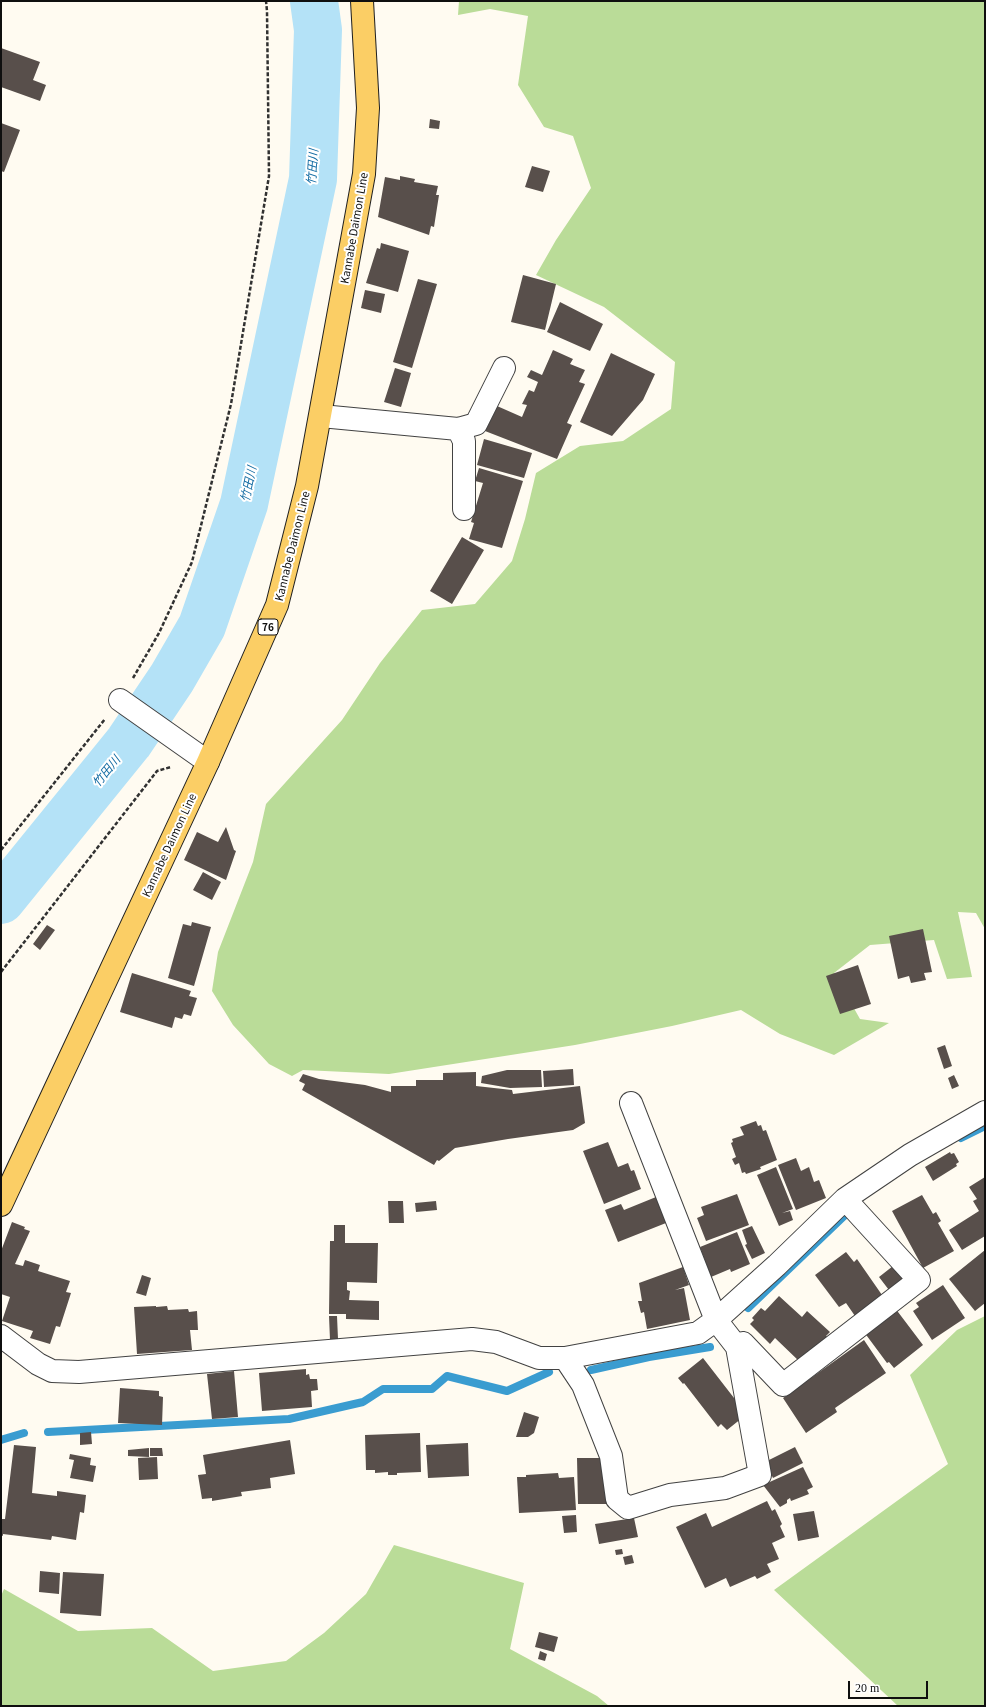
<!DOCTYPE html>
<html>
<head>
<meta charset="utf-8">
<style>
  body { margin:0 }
  #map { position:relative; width:986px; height:1707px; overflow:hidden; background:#fffbf1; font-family:Georgia,serif }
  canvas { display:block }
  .frame { position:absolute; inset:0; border:2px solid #0f0f0f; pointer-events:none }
  .scale { position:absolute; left:848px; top:1681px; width:80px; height:18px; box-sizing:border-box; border:2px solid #0f0f0f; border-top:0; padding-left:5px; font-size:12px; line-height:14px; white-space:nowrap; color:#0f0f0f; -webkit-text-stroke:3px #fff; paint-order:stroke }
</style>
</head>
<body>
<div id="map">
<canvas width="986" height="1707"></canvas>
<div class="frame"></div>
<div class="scale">20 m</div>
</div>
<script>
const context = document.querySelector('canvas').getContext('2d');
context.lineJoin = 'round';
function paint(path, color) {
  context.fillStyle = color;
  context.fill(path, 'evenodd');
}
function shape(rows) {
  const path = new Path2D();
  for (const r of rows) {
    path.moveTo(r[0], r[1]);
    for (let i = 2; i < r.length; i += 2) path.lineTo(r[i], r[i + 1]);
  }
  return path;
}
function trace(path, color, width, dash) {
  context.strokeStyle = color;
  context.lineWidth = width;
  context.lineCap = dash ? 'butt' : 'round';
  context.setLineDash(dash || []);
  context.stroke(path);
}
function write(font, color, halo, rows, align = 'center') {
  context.font = font + ' Georgia,"Noto Sans JP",serif';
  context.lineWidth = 4;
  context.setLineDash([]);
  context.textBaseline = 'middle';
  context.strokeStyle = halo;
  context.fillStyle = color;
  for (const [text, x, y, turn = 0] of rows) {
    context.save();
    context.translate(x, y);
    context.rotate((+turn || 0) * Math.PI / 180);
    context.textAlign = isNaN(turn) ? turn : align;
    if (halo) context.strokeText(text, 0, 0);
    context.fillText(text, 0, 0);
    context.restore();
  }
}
paint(shape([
  [459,1,985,1,985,929,976,913,958,912,972,977,947,979,934,940,870,945,834,973,860,1019,889,1023,834,1055,780,1034,741,1010,672,1026,575,1045,389,1074,303,1070,292,1076,269,1064,233,1025,212,991,218,952,253,862,266,804,342,720,380,663,422,610,475,604,512,561,525,519,536,473,580,446,623,441,671,409,675,362,604,307,536,275,556,240,591,188,573,136,544,127,518,85,528,16,490,9,458,15],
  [985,1316,985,1706,898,1706,774,1590,948,1464,910,1375,957,1330],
  [394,1545,524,1583,510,1649,597,1696,609,1706,1,1706,1,1596,4,1589,78,1631,152,1628,213,1671,286,1661,324,1633,366,1594]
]), '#badc98');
trace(shape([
  [961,1138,985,1126],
  [748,1308,845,1215],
  [591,1370,649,1357,710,1347],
  [48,1432,289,1419,363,1402,383,1389,432,1389,447,1376,507,1391,549,1372],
  [1,1440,24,1433]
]), '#3a9cd0', 8);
trace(shape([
  [1,900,129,742,172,678,202,626,244,504,313,179,318,30,314,1]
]), '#b4e2f7', 48);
paint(shape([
  [1,48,40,62,33,80,46,85,40,101,1,87],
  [430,119,440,121,439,129,429,128],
  [1,123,20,130,4,172,1,171],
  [532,166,550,171,543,192,525,187],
  [400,176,415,179,414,182,438,186,436,195,439,195,434,227,431,226,429,235,378,217,385,177,400,180],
  [381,243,409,251,398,292,366,283,377,248,380,249],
  [523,275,556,284,545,330,511,322],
  [418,279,437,284,412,368,393,362],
  [365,290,385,294,381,313,361,308],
  [560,302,603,324,590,351,547,332],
  [553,350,573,359,570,364,585,370,579,382,585,384,567,423,572,425,557,459,485,431,497,406,522,417,527,405,522,404,529,390,534,392,538,382,527,377,531,370,542,375],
  [611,353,655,374,643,400,612,436,580,422],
  [395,368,411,373,401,407,384,402],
  [484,439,532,453,524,478,477,465],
  [479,468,523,481,502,548,469,539,474,523,471,522,483,483,475,481],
  [462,537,484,550,452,604,430,591],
  [226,827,234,850,236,851,226,880,184,860,197,832,218,842],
  [203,872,221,882,212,900,193,890],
  [192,922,211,927,194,986,168,978,183,924,191,926],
  [47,925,55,930,40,950,33,944],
  [923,929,932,972,924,973,926,980,911,983,909,976,898,979,889,936],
  [858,965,871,1004,840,1014,826,976],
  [132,973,191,991,189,996,197,998,191,1016,184,1014,182,1019,175,1017,172,1028,120,1012],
  [945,1045,952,1066,944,1069,937,1048],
  [573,1069,574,1085,544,1087,543,1071],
  [507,1070,541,1070,542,1087,510,1088,481,1083,482,1076],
  [476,1072,476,1086,512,1090,513,1094,580,1086,585,1123,573,1130,508,1139,455,1148,439,1161,437,1160,434,1165,302,1090,305,1084,299,1081,303,1074,319,1079,365,1085,391,1092,391,1086,416,1086,416,1080,443,1080,443,1073],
  [954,1075,959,1086,952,1089,948,1078],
  [756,1121,758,1126,761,1125,763,1131,766,1130,777,1160,760,1167,761,1169,746,1174,745,1172,742,1173,739,1163,735,1165,732,1159,736,1157,731,1143,733,1142,732,1139,744,1135,740,1127],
  [608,1142,618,1167,628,1163,631,1171,634,1170,641,1189,604,1204,583,1151],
  [950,1152,951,1154,954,1153,959,1162,956,1164,957,1166,933,1181,925,1167],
  [796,1158,801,1171,809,1167,814,1182,819,1180,826,1198,796,1210,778,1165],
  [776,1167,793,1209,782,1213,790,1211,793,1220,779,1226,757,1175],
  [985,1177,985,1236,962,1250,949,1230,979,1211,973,1201,977,1199,969,1187],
  [737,1194,749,1225,706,1241,697,1218,704,1215,701,1207],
  [922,1195,933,1214,936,1212,941,1221,938,1223,954,1251,923,1268,892,1211],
  [656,1197,666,1223,618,1242,605,1210,621,1204,624,1210],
  [388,1201,403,1201,404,1223,389,1223],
  [436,1201,437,1210,416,1212,415,1203],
  [12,1222,25,1227,24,1229,30,1231,15,1264,23,1266,25,1260,40,1265,38,1271,70,1281,66,1292,71,1293,60,1327,56,1326,50,1344,30,1338,33,1331,2,1321,10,1297,1,1294,1,1251],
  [334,1225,345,1225,345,1243,378,1243,377,1283,347,1282,347,1290,350,1291,349,1300,379,1301,379,1320,346,1319,346,1314,329,1314,330,1241,334,1241],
  [752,1226,765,1253,752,1259,745,1245,747,1244,742,1230],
  [737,1232,750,1264,731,1272,730,1269,711,1277,700,1247],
  [985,1250,985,1303,975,1311,949,1279],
  [846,1252,854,1262,857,1259,882,1295,855,1316,846,1303,839,1307,815,1275],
  [893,1266,907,1283,892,1294,879,1277],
  [683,1267,689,1285,675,1290,684,1288,690,1320,647,1329,644,1312,641,1313,638,1301,642,1301,639,1283],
  [142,1275,151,1278,146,1296,136,1293],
  [943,1285,965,1318,932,1340,913,1311,919,1307,916,1303],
  [779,1296,802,1317,807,1311,830,1332,826,1336,830,1339,819,1350,815,1346,800,1362,775,1338,770,1344,750,1324,754,1320,752,1318,761,1308,765,1311],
  [156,1306,156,1307,167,1306,168,1310,188,1309,189,1312,197,1311,198,1330,190,1330,192,1350,137,1354,134,1307],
  [895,1308,923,1345,894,1368,889,1362,887,1363,864,1332],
  [329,1316,337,1316,338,1339,330,1340],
  [864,1340,886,1373,835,1408,837,1412,806,1433,783,1398],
  [703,1358,741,1407,737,1410,742,1418,727,1430,721,1424,718,1427,684,1383,683,1384,678,1378],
  [306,1369,306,1375,309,1374,310,1379,317,1379,318,1390,311,1391,312,1407,262,1411,259,1373],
  [234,1371,238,1417,212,1419,207,1374],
  [120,1388,159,1391,159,1396,163,1397,162,1425,118,1423],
  [524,1412,539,1417,534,1433,528,1437,516,1437],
  [91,1432,92,1444,80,1445,80,1433],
  [420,1433,421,1472,397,1473,397,1475,388,1475,388,1472,375,1473,375,1470,366,1470,365,1435],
  [290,1440,295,1474,270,1478,271,1488,241,1492,242,1496,212,1501,212,1498,202,1499,198,1475,206,1474,203,1455],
  [468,1443,469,1476,428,1478,426,1445],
  [14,1445,36,1447,32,1493,57,1496,57,1491,86,1495,84,1513,80,1512,76,1540,52,1536,51,1540,3,1534,3,1536,1,1535,1,1519,5,1519],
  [795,1447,803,1463,773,1478,765,1462],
  [149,1448,149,1457,128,1456,128,1450],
  [150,1448,162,1448,163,1456,150,1456],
  [70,1454,91,1458,90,1465,96,1466,93,1482,70,1478,74,1460,69,1459],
  [157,1457,158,1479,139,1480,138,1458],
  [577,1458,606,1458,607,1504,578,1504],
  [803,1467,813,1487,807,1490,809,1494,791,1501,790,1498,787,1500,787,1503,780,1507,763,1485],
  [558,1473,559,1478,574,1477,576,1510,519,1513,517,1477,526,1477,526,1475],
  [767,1501,772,1511,775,1509,782,1524,780,1526,785,1537,772,1543,779,1559,767,1564,771,1572,757,1579,755,1576,730,1587,726,1578,705,1588,676,1527,706,1513,712,1527],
  [814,1511,819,1537,798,1541,793,1514],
  [576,1515,577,1532,564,1533,562,1516],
  [634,1518,638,1537,599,1544,595,1524],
  [622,1549,623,1554,616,1555,615,1550],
  [632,1555,634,1563,625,1565,623,1557],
  [40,1571,60,1573,59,1594,39,1592],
  [63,1572,104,1574,101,1616,60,1613],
  [539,1632,558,1637,554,1652,535,1647],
  [540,1651,547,1654,545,1661,538,1659]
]), '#584f4b');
const street = shape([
  [321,416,458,429,476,424,504,368],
  [458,429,464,441,464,509],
  [120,700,208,762],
  [1,1336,38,1364,52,1371,79,1372,472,1339,496,1342,539,1358,565,1358,698,1333,716,1320,777,1265,845,1199,910,1155,985,1112],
  [737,1347,743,1343,783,1385,919,1280,845,1199],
  [565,1358,583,1385,611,1456,617,1499,628,1508,670,1495,725,1488,760,1475,737,1347,716,1320,631,1103]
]);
const primary = shape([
  [1,1205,208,762,277,605,307,486,364,174,368,108,362,1]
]);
trace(street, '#424242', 24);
trace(primary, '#202020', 24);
trace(shape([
  [133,678,159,633,192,562,231,404,269,176,267,11,266,1],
  [1,850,105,719],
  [1,972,157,771,171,767]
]), '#313131', 2.5, [4, 2]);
trace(street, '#fff', 22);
trace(primary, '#fbce65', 22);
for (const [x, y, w] of [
  [268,627,20]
]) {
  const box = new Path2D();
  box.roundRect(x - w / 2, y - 8, w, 16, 3);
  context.fillStyle = '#fff';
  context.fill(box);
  trace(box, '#0f0f0f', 1);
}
write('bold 10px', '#0f0f0f', null, [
  ["76",268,627]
]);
write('11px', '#0f0f0f', '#fff', [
  ["Kannabe Daimon Line",354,228,-80],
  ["Kannabe Daimon Line",292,546,-76],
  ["Kannabe Daimon Line",169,845,-65]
]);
write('italic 12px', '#156da4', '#fff', [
  ["竹田川",312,167,-86],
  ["竹田川",248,484,-78],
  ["竹田川",106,771,-51]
]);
</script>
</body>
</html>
